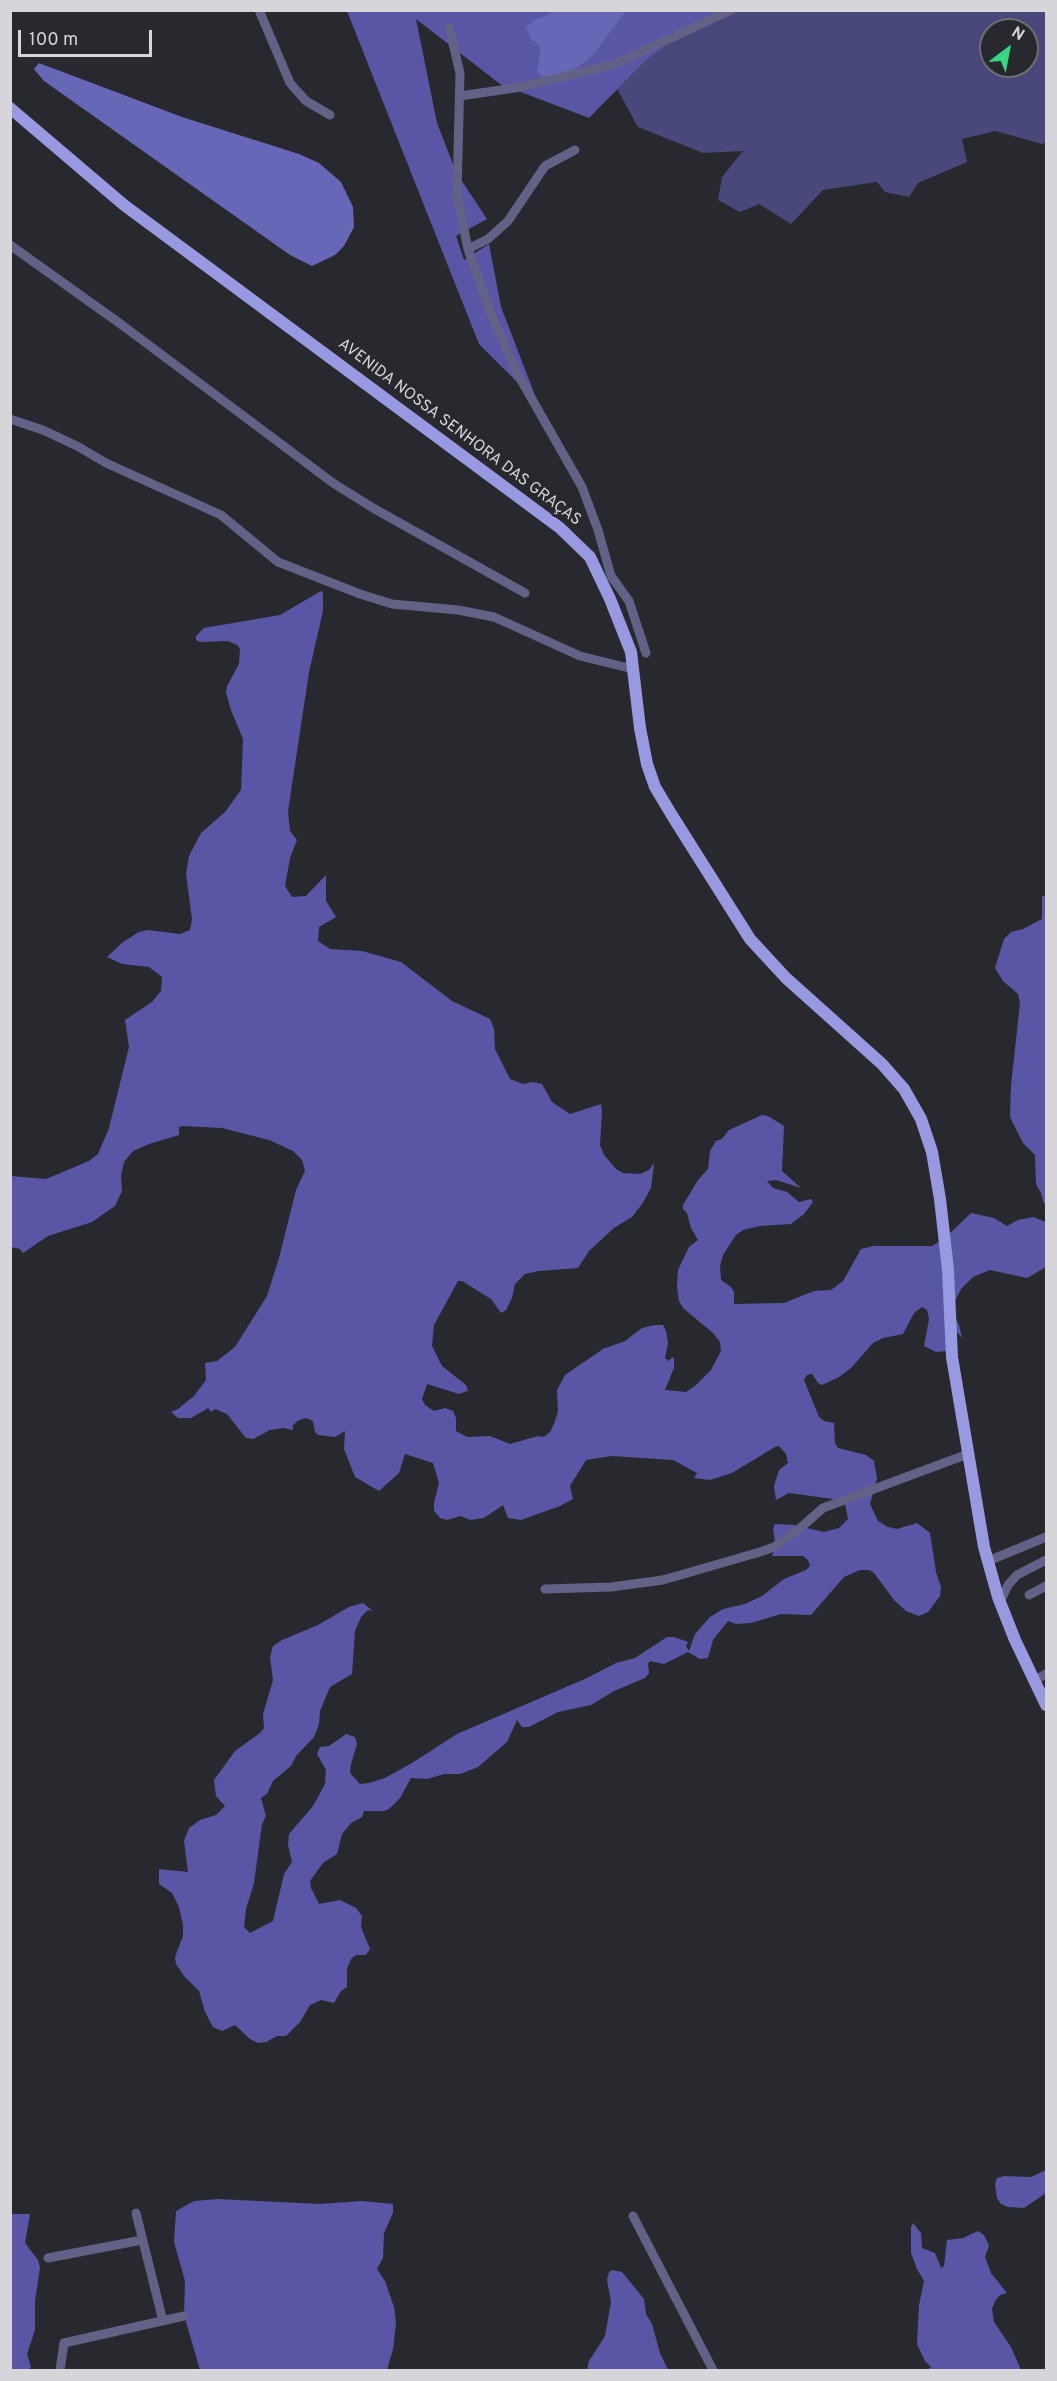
<!DOCTYPE html>
<html>
<head>
<meta charset="utf-8">
<style>
  body { margin:0 }
  #map { position:relative; width:1057px; height:2381px; overflow:hidden; background:#28292e; font-family:Overpass,sans-serif }
  canvas { display:block }
  .frame { position:absolute; inset:0; border:12px solid #d6d6da; pointer-events:none }
  .north { position:absolute; left:979px; top:18px; width:60px; height:60px; box-sizing:border-box; background:#28292e; border:2px solid #6e6e73; border-radius:50%; rotate:32deg; font-size:16px; font-weight:700; line-height:24px; text-align:center; color:#d6d6da }
  .north::after { content:''; display:block; margin:auto; width:21px; height:27px; background:#36d880; clip-path:polygon(50% 0,100% 100%,50% 72%,0 100%) }
  .scale { position:absolute; left:18px; top:30px; width:134px; height:27px; box-sizing:border-box; border:3px solid #d6d6da; border-top:0; padding-left:8px; font-size:18px; line-height:21px; white-space:nowrap; color:#d6d6da; -webkit-text-stroke:4px #28292e; paint-order:stroke }
</style>
</head>
<body>
<div id="map">
<canvas width="1057" height="2381"></canvas>
<div class="frame"></div>
<div class="north">N</div>
<div class="scale">100 m</div>
</div>
<script>
const context = document.querySelector('canvas').getContext('2d');
context.lineJoin = 'round';
function paint(path, color) {
  context.fillStyle = color;
  context.fill(path, 'evenodd');
}
function shape(rows) {
  const path = new Path2D();
  for (const r of rows) {
    path.moveTo(r[0], r[1]);
    for (let i = 2; i < r.length; i += 2) path.lineTo(r[i], r[i + 1]);
  }
  return path;
}
function trace(path, color, width, dash) {
  context.strokeStyle = color;
  context.lineWidth = width;
  context.lineCap = dash ? 'butt' : 'round';
  context.setLineDash(dash || []);
  context.stroke(path);
}
function write(font, color, halo, rows, align = 'center') {
  context.font = font + ' Overpass,sans-serif';
  context.lineWidth = 6;
  context.setLineDash([]);
  context.textBaseline = 'middle';
  context.strokeStyle = halo;
  context.fillStyle = color;
  for (const [text, x, y, turn = 0] of rows) {
    context.save();
    context.translate(x, y);
    context.rotate((+turn || 0) * Math.PI / 180);
    context.textAlign = isNaN(turn) ? turn : align;
    if (halo) context.strokeText(text, 0, 0);
    context.fillText(text, 0, 0);
    context.restore();
  }
}
paint(shape([
  [720,11,1046,11,1046,142,1042,144,995,131,962,139,967,162,918,183,909,197,885,192,877,182,823,190,791,224,759,204,740,212,718,200,722,177,743,151,703,153,638,127,617,89,645,61,697,22],
  [991,30,1027,30,1027,66,991,66]
]), '#48487a');
paint(shape([
  [347,11,720,11,697,22,645,61,589,118,500,84,416,19,437,123,456,172,487,219,456,236,464,260,489,244,501,307,538,403,479,344],
  [321,591,323,593,323,611,309,672,288,811,290,831,297,840,290,858,285,886,292,897,306,896,326,875,326,901,336,917,319,927,318,941,330,949,362,951,401,962,452,1001,490,1019,494,1029,495,1049,510,1079,523,1084,533,1082,542,1084,552,1102,570,1114,601,1104,602,1111,600,1145,604,1155,616,1169,623,1173,640,1174,649,1170,654,1163,651,1188,642,1204,632,1217,614,1228,589,1251,578,1268,539,1271,525,1274,515,1284,512,1298,506,1310,501,1313,491,1299,462,1281,458,1281,434,1325,432,1346,442,1366,466,1385,468,1391,459,1394,427,1384,422,1399,425,1405,434,1411,445,1408,453,1411,456,1418,456,1431,467,1437,490,1436,510,1444,538,1436,544,1437,550,1432,554,1424,558,1411,557,1390,565,1375,603,1349,625,1341,642,1328,655,1325,663,1325,666,1331,668,1343,665,1358,668,1361,673,1357,674,1359,674,1368,665,1390,686,1392,696,1385,711,1370,721,1351,720,1342,713,1333,683,1308,679,1301,677,1287,678,1270,689,1247,698,1240,691,1228,687,1213,683,1209,683,1205,698,1180,708,1169,710,1151,716,1141,722,1139,729,1130,762,1115,768,1116,784,1126,782,1171,801,1188,776,1180,767,1181,773,1188,787,1192,799,1202,811,1199,813,1202,804,1214,791,1224,760,1226,743,1230,736,1235,723,1255,720,1266,721,1280,731,1287,734,1292,734,1304,784,1303,814,1291,831,1290,843,1281,861,1249,873,1246,932,1246,944,1239,971,1213,994,1218,1007,1226,1018,1220,1033,1217,1046,1222,1046,1267,1027,1278,990,1270,973,1277,961,1289,951,1309,959,1325,962,1338,955,1330,947,1351,936,1352,924,1346,929,1319,927,1310,922,1307,914,1313,903,1334,883,1338,873,1343,851,1368,839,1377,822,1385,818,1383,812,1374,807,1375,804,1380,819,1417,824,1421,834,1423,835,1443,838,1448,866,1455,874,1461,877,1478,870,1504,878,1521,888,1527,897,1529,917,1523,930,1533,936,1572,941,1587,940,1596,928,1612,919,1616,906,1611,894,1600,874,1573,869,1570,860,1570,844,1577,811,1615,781,1614,751,1623,736,1624,728,1621,713,1640,708,1658,700,1659,688,1652,664,1664,650,1661,648,1664,649,1673,645,1678,614,1691,591,1705,558,1712,529,1727,522,1727,517,1720,507,1742,478,1767,460,1774,444,1774,427,1779,411,1778,400,1798,389,1809,384,1811,364,1811,362,1817,351,1823,342,1834,337,1854,323,1863,310,1881,311,1888,319,1904,340,1900,356,1908,362,1916,361,1927,370,1949,366,1955,356,1955,351,1959,347,1969,347,1987,341,1991,334,2003,321,2000,310,2005,300,2022,286,2036,277,2036,266,2042,258,2043,250,2039,235,2025,222,2031,213,2027,205,2012,199,1991,184,1976,176,1964,175,1957,183,1936,183,1925,179,1907,172,1893,159,1884,159,1869,188,1872,184,1841,189,1828,200,1820,216,1815,225,1806,216,1796,214,1780,235,1751,260,1733,264,1728,263,1714,273,1680,270,1657,273,1646,282,1640,318,1625,349,1607,363,1603,373,1611,368,1610,361,1617,355,1631,352,1674,330,1687,320,1711,319,1724,314,1737,296,1756,291,1766,273,1781,267,1794,261,1798,266,1816,262,1824,254,1883,246,1909,244,1927,250,1933,273,1921,284,1874,292,1862,288,1845,289,1834,313,1806,325,1784,326,1770,317,1754,320,1747,329,1746,346,1734,355,1737,357,1744,351,1764,350,1773,360,1784,369,1783,385,1778,412,1763,457,1734,587,1678,616,1663,635,1658,667,1637,674,1637,688,1642,686,1646,689,1651,695,1634,710,1617,723,1609,745,1604,762,1596,784,1579,806,1570,810,1566,808,1560,803,1556,772,1556,776,1546,773,1530,775,1524,794,1525,824,1532,839,1528,848,1519,845,1504,833,1499,789,1493,776,1500,774,1486,779,1470,788,1463,786,1454,779,1446,775,1447,732,1473,710,1480,694,1478,697,1473,673,1460,612,1456,586,1460,570,1486,573,1499,560,1506,521,1520,508,1518,503,1505,484,1518,470,1520,461,1516,447,1520,440,1518,434,1511,434,1503,439,1483,433,1463,405,1454,399,1473,379,1491,355,1477,344,1449,345,1431,335,1437,318,1435,315,1432,313,1421,306,1418,299,1420,293,1425,293,1430,283,1428,270,1430,253,1439,246,1438,227,1414,215,1409,211,1412,208,1408,191,1418,178,1418,171,1412,178,1409,194,1396,206,1380,205,1363,217,1361,235,1347,267,1296,279,1258,296,1190,305,1171,302,1160,293,1151,269,1140,222,1128,183,1126,179,1127,179,1135,149,1144,133,1151,124,1162,121,1176,122,1191,115,1206,92,1222,48,1236,23,1253,20,1249,11,1247,11,1176,46,1179,89,1161,98,1154,109,1128,129,1047,125,1020,152,1002,161,991,162,977,149,967,122,964,107,957,123,942,139,932,148,930,180,934,190,930,192,919,186,874,189,856,201,833,225,812,241,790,243,739,231,710,226,692,227,686,239,664,240,649,237,645,228,641,200,642,196,640,196,636,204,628,280,615],
  [1042,896,1046,896,1046,1203,1044,1204,1041,1193,1036,1184,1035,1155,1023,1143,1010,1117,1011,1085,1020,1003,1018,994,1003,981,995,968,1004,939,1011,932,1023,929,1042,919],
  [1046,2170,1046,2193,1024,2208,1008,2207,1001,2204,997,2198,995,2184,997,2178,1004,2176,1031,2177],
  [218,2199,320,2204,361,2201,393,2204,393,2213,384,2233,383,2258,377,2269,385,2281,394,2307,396,2323,393,2349,387,2370,200,2370,184,2315,185,2281,174,2242,176,2211,194,2201],
  [11,2214,30,2214,25,2243,38,2260,40,2268,35,2301,35,2330,27,2354,31,2367,29,2370,11,2370],
  [913,2223,921,2233,922,2248,935,2253,941,2268,944,2266,947,2240,963,2238,978,2231,984,2235,989,2246,985,2257,991,2273,1007,2293,1000,2295,995,2301,992,2309,994,2322,1011,2347,1021,2370,927,2370,931,2367,925,2361,917,2344,919,2305,924,2281,917,2269,911,2253,911,2227],
  [612,2270,622,2272,644,2299,646,2314,652,2324,660,2353,668,2370,587,2370,589,2361,605,2336,611,2302,607,2280,609,2272]
]), '#5957a5');
paint(shape([
  [551,11,626,11,593,55,579,66,559,76,541,76,537,72,540,53,539,45,531,39,526,28,534,20,551,14],
  [39,63,182,117,299,154,319,163,341,182,353,207,354,227,344,246,335,255,312,266,290,255,44,81,34,69]
]), '#6867b7');
trace(shape([
  [259,10,290,83,306,101,330,115],
  [449,27,460,73,457,195,468,249,491,314,517,373,582,487,598,530,611,576,629,601,646,653],
  [460,96,521,87,615,64,731,10],
  [10,245,122,325,333,483,373,508,525,593],
  [468,249,488,239,508,221,545,166,575,150],
  [10,419,43,430,79,447,106,463,221,515,278,562,360,594,392,604,458,610,494,617,580,656,633,669],
  [988,1561,1046,1537],
  [545,1589,611,1587,663,1580,760,1552,774,1547,798,1530,823,1508,968,1454],
  [1029,1595,1046,1586],
  [1000,1602,1008,1585,1017,1575,1046,1560],
  [1033,1681,1046,1674],
  [136,2213,163,2321],
  [633,2216,713,2370],
  [48,2258,142,2240],
  [60,2370,64,2343,184,2316]
]), '#616285', 9);
trace(shape([
  [10,108,124,205,560,528,590,557,610,599,631,652,640,728,647,764,655,787,673,817,750,939,786,978,882,1064,904,1089,921,1119,932,1152,940,1199,948,1270,952,1357,984,1547,998,1597,1015,1640,1046,1705]
]), '#9899e1', 12);
write('16px', '#d6d6da', '#28292e', [
  ["AVENIDA NOSSA SENHORA DAS GRAÇAS",459,433,37]
]);
</script>
</body>
</html>
